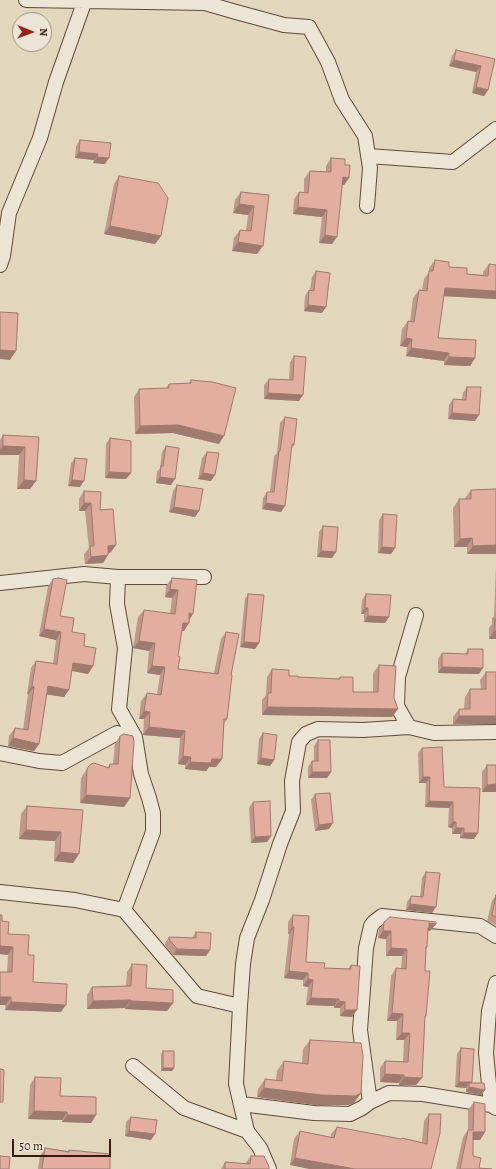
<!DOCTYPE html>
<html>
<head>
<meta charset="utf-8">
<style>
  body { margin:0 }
  #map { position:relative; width:496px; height:1169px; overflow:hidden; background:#e2d6bd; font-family:Alegreya,serif }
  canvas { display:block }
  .north { position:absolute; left:12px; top:12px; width:40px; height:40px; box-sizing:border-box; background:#ece4d4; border:1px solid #a29485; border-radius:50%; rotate:91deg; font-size:11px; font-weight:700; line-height:16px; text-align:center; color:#331b0f }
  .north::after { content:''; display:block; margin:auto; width:14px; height:18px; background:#8f2418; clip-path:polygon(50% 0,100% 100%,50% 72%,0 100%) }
  .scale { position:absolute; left:12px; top:1139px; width:99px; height:18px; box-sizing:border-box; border:2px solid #331b0f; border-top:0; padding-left:5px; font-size:12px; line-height:14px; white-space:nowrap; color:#331b0f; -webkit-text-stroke:3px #ece4d4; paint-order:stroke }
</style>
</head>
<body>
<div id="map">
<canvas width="496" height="1169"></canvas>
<div class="north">N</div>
<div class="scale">50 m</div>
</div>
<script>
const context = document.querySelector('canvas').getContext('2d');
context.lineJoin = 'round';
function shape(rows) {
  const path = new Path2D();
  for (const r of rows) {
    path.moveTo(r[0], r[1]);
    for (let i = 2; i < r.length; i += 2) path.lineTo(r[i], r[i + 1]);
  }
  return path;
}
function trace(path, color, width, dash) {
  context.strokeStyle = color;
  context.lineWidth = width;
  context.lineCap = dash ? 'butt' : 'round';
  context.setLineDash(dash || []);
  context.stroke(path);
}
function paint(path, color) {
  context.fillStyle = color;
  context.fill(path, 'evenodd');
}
const street = shape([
  [26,0,205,3,236,12,284,25,309,27,328,62,342,100,365,136,370,168,367,206],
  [368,156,453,162,496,129],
  [0,265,3,256,9,213,40,138,56,82,85,0],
  [118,577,117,604,125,648,119,709,135,737,141,774,149,798,153,813,153,832,124,910,197,996,240,1006,236,1084,247,1131,260,1148,269,1169],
  [0,583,84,574,118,577,204,577],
  [416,615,398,677,397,706,409,727,434,733,496,732],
  [0,753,39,761,62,763,117,733,135,737],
  [0,892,75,900,124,910],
  [240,1006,243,964,247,938,262,900,280,844,293,811,292,781,299,742,306,734,318,729,363,730,409,727],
  [133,1066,184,1108,247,1131],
  [370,1102,360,1030,366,948,371,926,374,922,382,916,480,926,496,936],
  [241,1104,314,1113,350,1114,362,1108,370,1102,389,1093,423,1094,491,1105,496,1108],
  [491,1105,486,1053,489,1011,496,983]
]);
trace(street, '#5f4a3a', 16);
trace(street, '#ece4d4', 14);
paint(shape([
  [456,50,495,59,488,90,484,96,472,93,476,72,449,66,452,56],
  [80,140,111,143,105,164,93,163,94,160,75,158,76,146],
  [331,158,345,165,349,178,344,185,342,185,332,244,319,243,322,217,293,214,294,199,299,192,304,192,304,179,310,171,326,172,326,166],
  [119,176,161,236,155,244,104,234,114,184],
  [241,192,269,195,257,254,232,251,234,238,240,230,246,230,248,215,233,213,235,200],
  [435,260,449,267,467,274,483,275,483,272,489,264,496,265,496,299,444,296,438,338,475,358,470,366,444,365,444,361,406,356,407,347,400,346,402,329,408,321,410,322,413,298,419,290,422,290,424,279,429,272,429,268],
  [316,271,322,313,304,311,305,296,309,290,310,290,312,277],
  [294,356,299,401,264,399,264,385,269,379,289,380,290,362],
  [191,380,219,444,173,433,135,434,134,397,139,389,165,389,169,384,189,383],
  [467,387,475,421,448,419,449,405,453,399,462,399,463,393],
  [285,417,294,445,291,449,281,512,262,509,263,498,267,492,270,492,274,456,277,453,280,423],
  [3,435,39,437,36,481,30,489,17,489,19,455,0,455,0,440],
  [110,438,126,479,105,478,106,444],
  [166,446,171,485,156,483,157,472,160,468,162,452],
  [207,452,215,475,211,481,198,479,202,458],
  [75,458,80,487,68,486,71,463],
  [177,485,199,511,195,517,169,512,173,491],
  [471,490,496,554,467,554,467,547,454,547,453,508,459,499,465,499,465,498],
  [84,491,100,510,116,545,110,553,108,553,108,555,103,563,85,564,84,554,89,548,85,511,79,511,79,499],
  [383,514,395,548,391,554,378,553,379,520],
  [323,526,336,552,332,558,317,557,319,532],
  [496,566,496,639,489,639,489,628,492,624,492,618,494,616],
  [172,578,197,580,189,620,184,631,182,631,178,656,178,669,214,673,221,639,226,632,231,675,227,719,224,724,222,759,216,767,209,767,206,771,185,769,185,765,178,764,180,738,143,735,144,719,139,719,141,701,147,693,157,694,160,675,147,673,149,651,133,648,138,617,144,610,170,614,172,598,165,597,166,586],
  [53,579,60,616,84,646,93,666,88,674,72,671,64,697,47,694,39,744,34,751,8,746,9,736,15,728,23,730,28,694,27,694,31,668,36,661,53,663,56,640,39,636,48,586],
  [248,594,259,643,255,649,240,647,245,599],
  [366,594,385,623,364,622,364,614,361,614,362,600],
  [468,649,479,674,438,673,438,659,442,653,465,654],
  [379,665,394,698,398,709,392,717,262,715,262,700,266,695,267,677,272,669,289,676,298,677,338,679,340,677,353,692,373,692,373,673],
  [486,672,496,672,496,724,453,724,453,717,459,709,464,709,465,697,470,689,481,689,480,680],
  [263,733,274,760,270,766,257,764,259,739],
  [120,736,130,798,124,807,80,803,81,778,83,775,88,767,107,768,110,764,113,764,115,744],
  [318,740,331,772,327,778,308,778,308,767,312,761,314,761,314,746],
  [422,748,444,787,480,788,474,839,460,838,460,834,452,834,452,828,448,827,449,808,425,807,426,783,419,783,418,753],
  [487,765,496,765,496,792,482,792,482,772],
  [315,794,329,829,315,831,311,800],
  [253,802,271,836,267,842,251,843,249,808],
  [27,806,83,810,79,854,73,863,54,861,55,841,19,839,21,814],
  [426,872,432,913,406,910,407,902,411,896,420,897,422,878],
  [496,895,496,925,487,921,492,901],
  [0,915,2,921,8,934,28,955,33,982,61,1012,5,1010,8,955,0,954],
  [293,915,306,962,324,968,348,969,351,965,352,1017,340,1016,340,1008,334,1008,334,1006,306,1005,308,987,303,986,303,980,284,978,289,934,288,934,288,922],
  [384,922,436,924,430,931,428,931,427,947,426,949,425,971,426,1016,425,1018,422,1078,416,1085,399,1085,399,1083,380,1082,380,1068,385,1061,403,1062,404,1040,396,1040,397,1021,387,1021,391,976,396,968,401,969,402,956,386,956,386,939,378,938,379,930],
  [196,932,206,956,173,955,165,945,165,943,169,937,192,938],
  [132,964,146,988,173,1003,167,1011,125,1009,125,1008,87,1009,87,995,92,987,126,986,127,972],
  [310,1040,354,1103,348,1105,315,1105,257,1097,258,1089,265,1079,276,1081,277,1071,284,1061,302,1063,303,1049],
  [461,1048,472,1083,485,1090,481,1095,466,1092,466,1088,455,1087,457,1054],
  [163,1051,174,1068,172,1071,161,1071,161,1054],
  [35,1077,60,1096,96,1115,91,1123,62,1122,62,1120,28,1119,30,1085],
  [474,1102,485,1132,480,1140,473,1140,473,1156,479,1168,492,1169,456,1169,463,1137,468,1130,468,1110],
  [429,1114,431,1169,290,1165,294,1139,300,1131,331,1137,331,1134,337,1127,401,1139,402,1138,422,1142,424,1121],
  [131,1117,155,1134,151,1140,125,1136,126,1122],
  [45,1148,68,1151,69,1150,110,1169,38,1169,40,1156],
  [251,1156,269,1169,221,1169,225,1162,245,1164]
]), '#c29689');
paint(shape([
  [454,60,481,66,476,72,449,66],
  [476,87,488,90,484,96,472,93],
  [79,152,98,154,94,160,75,158],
  [97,157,109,158,105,164,93,163],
  [343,177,349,178,344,185,338,185],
  [239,204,254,206,248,215,233,213],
  [298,207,327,210,322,217,293,214],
  [110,226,161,236,155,244,104,234],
  [325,235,337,237,332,244,319,243],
  [238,242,263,246,257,254,232,251],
  [445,288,496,291,496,299,440,296],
  [308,305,326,307,322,313,304,311],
  [406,338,412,339,407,347,400,346],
  [411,348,449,353,444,361,406,356],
  [0,350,16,351,10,360,0,359],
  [449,357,475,358,470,366,444,365],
  [268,393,303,395,299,401,264,399],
  [452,413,479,415,475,421,448,419],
  [178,425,224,436,219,444,173,433,135,434,140,426],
  [3,446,25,447,19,455,0,455,0,449],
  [109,472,131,473,126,479,105,478],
  [203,473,215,475,211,481,198,479],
  [160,477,175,479,171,485,156,483],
  [24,480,36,481,30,489,17,489],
  [72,480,84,481,80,487,68,486],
  [84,503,91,503,85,511,79,511],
  [266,503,285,506,281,512,262,509],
  [174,507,199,511,195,517,169,512],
  [472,538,467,547,454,547,460,539],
  [116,545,110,553,102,554,108,546],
  [496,545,496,554,467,554,473,546],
  [382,547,395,548,391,554,378,553],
  [321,551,336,552,332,558,317,557],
  [108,555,103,563,85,564,91,557],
  [170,589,178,590,172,598,165,597],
  [365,608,368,608,364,614,361,614],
  [189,613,193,614,188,622],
  [368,616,389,617,385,623,364,622],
  [183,623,189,623,184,631,178,631],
  [44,629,61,632,56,640,39,636],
  [494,631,496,631,496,639,489,639],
  [139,641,155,643,149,651,133,648],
  [244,642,259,643,255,649,240,647],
  [73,663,93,666,88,674,68,670],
  [152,666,165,667,160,675,147,673],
  [442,667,483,668,479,674,438,673],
  [32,686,34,687,28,694,27,694],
  [48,686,69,690,64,697,43,694],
  [267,707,398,709,392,717,262,715],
  [144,711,150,712,144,719,139,719],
  [459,716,496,716,496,724,453,724],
  [149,727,185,731,180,738,143,735],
  [13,738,39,744,34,751,8,746],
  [183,756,191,757,185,765,178,764],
  [261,758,274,760,270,766,257,764],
  [212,759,222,759,216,767,209,767,206,771,185,769,190,762],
  [312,772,331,772,327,778,308,778],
  [423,777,430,777,426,783,419,783],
  [496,784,496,792,482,792,487,785],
  [86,795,130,798,124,807,80,803],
  [429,801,453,802,449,808,425,807],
  [453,822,456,822,452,828,448,827],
  [333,823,329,829,315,831,319,825],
  [456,828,464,828,460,834,452,834],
  [26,830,61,832,55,841,19,839],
  [464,833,478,833,474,839,460,838],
  [271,836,267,842,251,843,255,837],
  [60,852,79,854,73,863,54,861],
  [410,904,436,907,432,913,406,910],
  [429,923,436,924,430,931,427,931],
  [292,927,294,927,289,934,288,934],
  [383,931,391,931,386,939,378,938],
  [0,946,13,947,8,955,0,954],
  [391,948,407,949,402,956,386,956],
  [177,949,210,950,206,956,173,955],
  [289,971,308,973,303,980,284,978],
  [308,979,313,980,308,987,303,986],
  [0,997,11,997,6,1005,0,1005],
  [311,998,339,999,334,1006,306,1005],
  [131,1000,125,1008,87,1009,93,1001],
  [131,1001,173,1003,167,1011,125,1009],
  [339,1001,345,1002,340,1008,334,1008],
  [11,1002,66,1005,61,1012,5,1010],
  [345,1010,357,1010,352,1017,340,1016],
  [392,1013,403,1014,397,1021,387,1021],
  [402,1033,410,1033,404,1040,396,1040],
  [163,1068,174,1068,172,1071,161,1071],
  [385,1074,404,1075,399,1083,380,1082],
  [404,1077,422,1078,416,1085,399,1085],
  [459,1082,472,1082,469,1087,469,1083,466,1088,455,1087],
  [469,1087,485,1090,481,1095,466,1092],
  [264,1088,361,1093,354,1103,348,1105,315,1105,257,1097],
  [34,1111,67,1112,62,1120,28,1119],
  [67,1115,96,1115,91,1123,62,1122],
  [129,1131,155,1134,151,1140,125,1136],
  [473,1132,485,1132,480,1140,468,1140],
  [295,1158,355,1169,309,1169,290,1165]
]), '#9e7a6f');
const building = shape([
  [456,50,495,59,488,90,476,87,481,66,454,60,456,50],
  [80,140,111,143,109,158,97,157,98,154,79,152,80,140],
  [331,158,345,159,345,165,350,165,349,178,343,177,337,237,325,235,327,210,298,207,299,192,308,193,310,171,331,172,331,158],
  [119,176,158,183,168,198,161,236,110,226,119,176],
  [241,192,269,195,263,246,238,242,240,230,251,231,254,206,239,204,241,192],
  [435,260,449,262,449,267,467,268,467,274,488,276,489,264,496,265,496,291,445,288,438,338,476,340,475,358,449,357,449,353,411,348,412,339,406,338,408,321,414,322,419,290,427,291,429,271,433,271,435,260],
  [316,271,330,273,326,307,308,305,309,290,314,291,316,271],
  [0,312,18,313,16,351,0,350,0,312],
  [294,356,306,357,303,395,268,393,269,379,293,380,294,356],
  [191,380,212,382,236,388,224,436,178,425,140,426,139,389,169,388,169,384,191,383,191,380],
  [467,387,481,387,479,415,452,413,453,399,466,400,467,387],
  [285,417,297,419,294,445,292,444,285,506,266,503,267,492,274,492,279,451,280,451,285,417],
  [3,435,39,437,36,481,24,480,25,447,3,446,3,435],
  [110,438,131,441,131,473,109,472,110,438],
  [166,446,179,448,175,479,160,477,161,466,163,466,166,446],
  [207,452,219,453,215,475,203,473,207,452],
  [75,458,87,459,84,481,72,480,75,458],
  [177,485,203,489,199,511,174,507,177,485],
  [496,489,496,545,473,546,472,538,460,539,459,499,471,499,471,490,496,489],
  [84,491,101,492,100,510,113,509,116,545,108,546,108,555,91,557,90,546,94,546,91,503,84,503,84,491],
  [383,514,397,515,395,548,382,547,383,514],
  [323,526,338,527,336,552,321,551,323,526],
  [58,578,67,580,60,616,74,618,72,632,85,634,84,646,96,648,93,666,73,663,69,690,48,686,39,744,13,738,15,728,28,730,34,687,32,686,36,661,57,664,61,632,44,629,53,579,58,578],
  [172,578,197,580,193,614,189,613,189,623,183,623,178,656,180,657,178,669,218,674,226,632,239,634,231,675,232,675,227,719,224,719,222,759,212,759,211,763,190,762,191,757,183,756,185,731,149,727,150,712,144,711,147,693,161,695,165,667,152,666,155,643,139,641,144,610,175,614,178,590,170,589,172,578],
  [248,594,264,595,259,643,244,642,248,594],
  [366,594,391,595,389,617,368,616,368,608,365,608,366,594],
  [495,619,496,619,496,631,494,631,495,619],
  [468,649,483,649,483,668,442,667,442,653,468,654,468,649],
  [379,665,396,666,394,698,398,709,267,707,268,693,271,693,272,669,289,670,289,676,298,676,298,677,340,679,340,677,353,677,353,692,378,692,379,665],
  [486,672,496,672,496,716,459,716,459,709,470,709,470,689,486,689,486,672],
  [263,733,277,735,274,760,261,758,263,733],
  [124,734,133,736,134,742,130,798,86,795,87,770,88,767,91,764,94,763,109,768,110,764,118,764,120,736,124,734],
  [318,740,330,740,331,772,312,772,312,761,318,761,318,740],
  [442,747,444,787,480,788,478,833,464,833,464,828,456,828,456,822,453,822,453,802,429,801,430,777,423,777,422,748,442,747],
  [487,765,496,765,496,784,487,785,487,765],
  [330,793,333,823,319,825,315,794,330,793],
  [270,801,271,836,255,837,253,802,270,801],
  [27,806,83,810,79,854,60,852,61,832,26,830,27,806],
  [426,872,440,873,436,907,410,904,411,896,423,897,426,872],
  [496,895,496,917,492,915,496,895],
  [0,915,2,915,2,921,9,922,8,934,29,935,28,955,34,955,33,982,67,984,66,1005,11,1002,11,997,0,997,0,972,12,972,13,947,0,946,0,915],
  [293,915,309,916,306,962,325,963,324,968,351,969,351,965,360,966,357,1010,345,1010,345,1002,339,1001,339,999,311,998,313,980,308,979,308,973,289,971,294,927,292,927,293,915],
  [390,917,436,922,436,924,429,923,429,928,428,928,427,947,426,947,425,971,430,971,426,1016,425,1016,422,1078,404,1077,404,1075,385,1074,385,1061,408,1062,410,1033,402,1033,403,1014,392,1013,396,968,406,969,407,949,391,948,391,931,383,931,384,922,390,917],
  [196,932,211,933,210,950,177,949,169,939,169,937,196,938,196,932],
  [132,964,147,965,146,988,173,990,173,1003,131,1001,131,1000,93,1001,92,987,131,986,132,964],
  [310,1040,361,1043,363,1056,361,1093,355,1096,321,1095,264,1088,265,1079,282,1081,284,1061,308,1064,310,1040],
  [461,1048,474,1049,472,1082,459,1082,461,1048],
  [163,1051,174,1051,174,1068,163,1068,163,1051],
  [0,1069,4,1070,3,1102,0,1102,0,1069],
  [35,1077,61,1078,60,1096,96,1097,96,1115,67,1115,67,1112,34,1111,35,1077],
  [469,1083,484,1083,485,1090,469,1087,469,1083],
  [474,1102,485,1104,485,1132,473,1132,473,1156,481,1158,479,1168,492,1169,460,1169,468,1130,473,1130,474,1102],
  [429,1114,441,1114,440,1133,431,1169,355,1169,295,1158,300,1131,334,1138,337,1127,401,1139,402,1138,427,1144,429,1114],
  [131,1117,157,1120,155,1134,129,1131,131,1117],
  [45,1148,69,1152,69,1150,110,1154,110,1169,42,1169,45,1148],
  [0,1156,10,1157,9,1169,0,1169,0,1156],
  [251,1156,264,1156,269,1167,269,1169,225,1169,225,1162,250,1164,251,1156]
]);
paint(building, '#e1ae9f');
trace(building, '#9e7a6f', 1);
</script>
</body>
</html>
